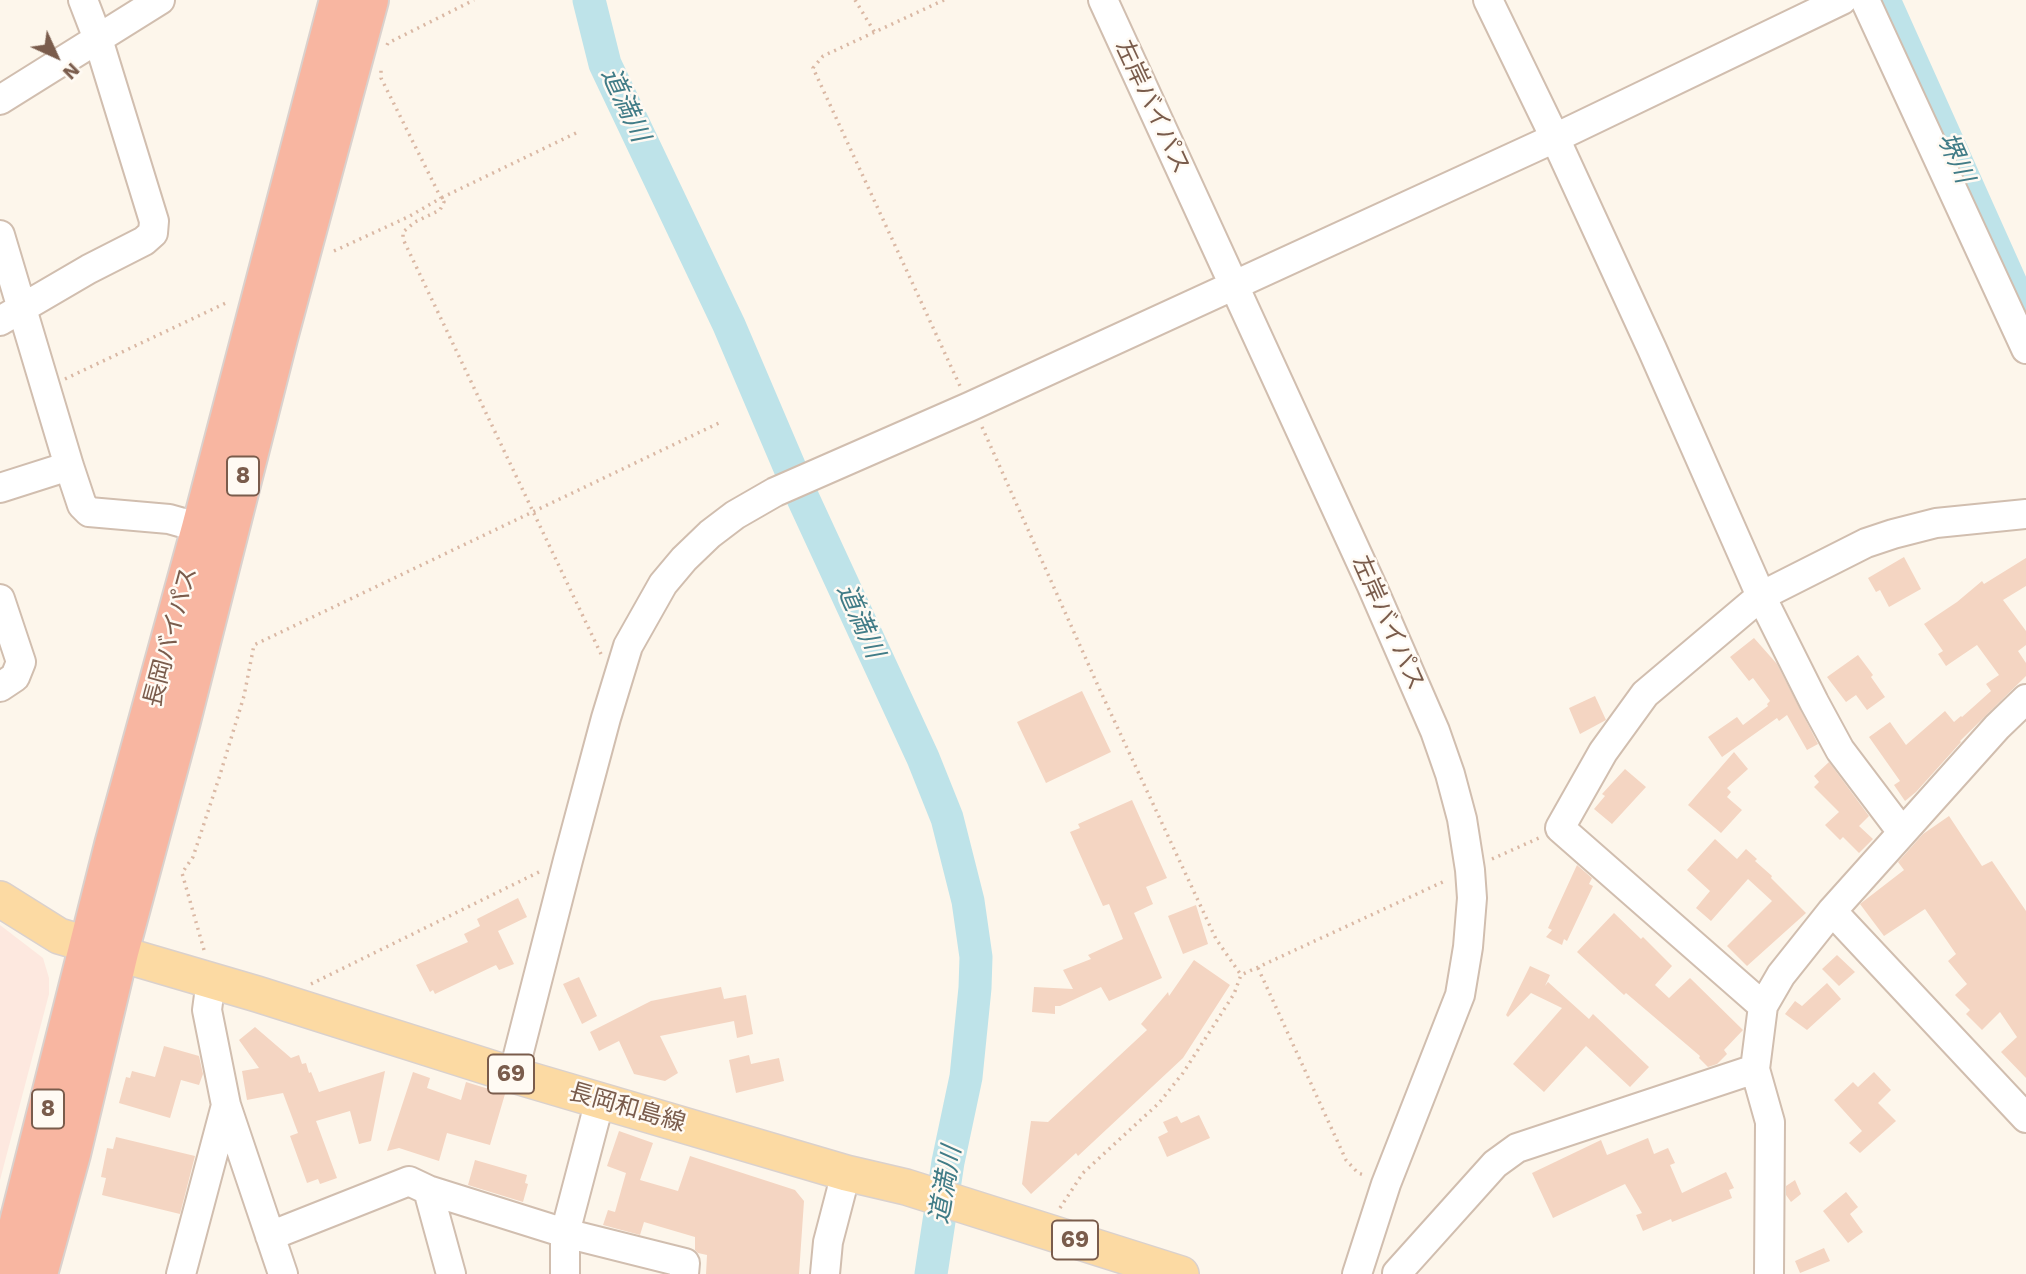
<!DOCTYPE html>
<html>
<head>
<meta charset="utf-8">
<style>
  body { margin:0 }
  #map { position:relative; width:2026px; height:1274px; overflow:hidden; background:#fdf6eb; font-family:"Work Sans",sans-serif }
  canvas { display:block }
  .north { position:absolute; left:21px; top:21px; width:70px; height:70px; -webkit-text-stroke:5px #fffaf3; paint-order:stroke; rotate:135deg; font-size:19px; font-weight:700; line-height:28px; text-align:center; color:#7a5c4c }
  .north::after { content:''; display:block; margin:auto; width:24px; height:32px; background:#7a5c4c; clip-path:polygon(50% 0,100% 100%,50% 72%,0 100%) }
</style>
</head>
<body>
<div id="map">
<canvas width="2026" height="1274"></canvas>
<div class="north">N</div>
</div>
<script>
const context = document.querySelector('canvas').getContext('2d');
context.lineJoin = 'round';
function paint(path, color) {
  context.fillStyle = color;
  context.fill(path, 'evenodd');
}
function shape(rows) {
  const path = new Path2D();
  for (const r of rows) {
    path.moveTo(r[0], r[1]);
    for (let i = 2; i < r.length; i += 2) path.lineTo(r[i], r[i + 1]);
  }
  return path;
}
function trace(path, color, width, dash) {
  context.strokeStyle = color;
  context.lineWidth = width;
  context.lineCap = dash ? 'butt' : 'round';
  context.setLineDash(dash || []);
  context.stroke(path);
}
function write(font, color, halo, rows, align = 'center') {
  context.font = font + ' "Work Sans","Noto Sans JP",sans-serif';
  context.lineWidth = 5;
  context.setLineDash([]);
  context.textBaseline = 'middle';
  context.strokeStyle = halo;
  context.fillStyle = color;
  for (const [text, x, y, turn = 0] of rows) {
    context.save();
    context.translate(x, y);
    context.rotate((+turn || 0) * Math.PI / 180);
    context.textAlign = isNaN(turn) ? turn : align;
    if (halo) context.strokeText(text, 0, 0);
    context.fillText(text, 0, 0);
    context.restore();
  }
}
paint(shape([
  [0,925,43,958,49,978,49,994,0,1180]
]), '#fde8df');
trace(shape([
  [589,0,605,64,729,325,801,494,923,758,947,818,968,901,976,957,975,988,966,1077,948,1162,931,1274],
  [1884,0,2026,317]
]), '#bee3e9', 33);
paint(shape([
  [1904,557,1921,589,1889,607,1880,590,1876,592,1868,578],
  [2026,558,2026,586,2003,600,2026,631,2026,645,2018,651,2026,663,2026,676,1960,741,1961,742,1916,792,1905,801,1894,785,1900,781,1869,737,1890,722,1906,745,1945,711,1954,722,1961,716,1962,717,1991,691,1986,684,1999,675,1977,645,1946,666,1938,654,1943,651,1924,624,1957,602,1982,581,1984,584],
  [1754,638,1777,664,1818,744,1807,750,1787,715,1779,721,1777,718,1722,757,1708,737,1737,717,1743,725,1768,706,1767,704,1770,701,1753,678,1749,681,1730,657],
  [1858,655,1873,675,1871,677,1885,697,1867,710,1856,695,1846,702,1827,677],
  [1082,691,1111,752,1046,783,1017,722],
  [1595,696,1606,720,1580,734,1569,708],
  [1734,752,1748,769,1727,788,1731,792,1727,797,1742,810,1721,833,1688,805],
  [1829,762,1869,816,1859,826,1873,839,1859,853,1843,837,1840,840,1825,825,1839,812,1814,787,1819,782,1814,776],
  [1625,769,1646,787,1612,824,1594,809,1605,796,1602,794],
  [1132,800,1167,878,1146,887,1153,904,1134,913,1162,978,1109,1001,1101,987,1060,1006,1055,1006,1055,1014,1032,1012,1034,987,1073,989,1063,970,1091,959,1088,955,1123,939,1109,904,1103,906,1070,832,1080,828,1078,824],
  [1949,816,1982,866,1992,861,2026,911,2026,1078,2001,1052,2017,1037,2000,1012,1982,1030,1966,1014,1970,1010,1955,995,1967,984,1948,961,1956,954,1925,909,1884,936,1860,904,1904,870,1898,862,1923,834],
  [1715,839,1737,859,1746,849,1757,859,1755,861,1772,876,1771,878,1806,913,1747,966,1727,946,1772,901,1748,879,1711,921,1696,908,1710,891,1687,870],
  [1577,865,1592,878,1589,884,1593,886,1567,941,1564,939,1562,945,1546,937,1552,930,1548,928],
  [518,898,527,917,498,931,514,964,499,970,496,965,435,994,433,990,430,992,416,965,468,942,464,934,480,926,477,919],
  [1196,905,1208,944,1183,954,1168,916],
  [1614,913,1641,939,1643,937,1672,966,1655,985,1669,998,1690,978,1743,1030,1724,1050,1727,1054,1717,1064,1708,1067,1699,1058,1700,1056,1626,993,1624,995,1577,952],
  [1837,955,1855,972,1839,986,1822,969],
  [1194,960,1230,985,1183,1058,1078,1156,1076,1153,1031,1194,1022,1184,1031,1121,1048,1122,1147,1030,1141,1024,1168,992,1169,996],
  [1530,966,1550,975,1545,986,1548,982,1589,1019,1593,1014,1649,1067,1630,1087,1586,1046,1544,1092,1513,1064,1562,1008,1531,993,1508,1017,1506,1015],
  [579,977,597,1016,582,1024,563,984],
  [1827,983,1841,999,1807,1030,1785,1014,1795,1001,1802,1006],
  [721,987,724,999,746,995,753,1034,737,1038,734,1021,660,1036,678,1073,665,1081,634,1074,619,1041,599,1051,590,1032,651,1001],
  [255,1027,291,1058,299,1055,302,1064,306,1063,309,1073,311,1072,319,1092,385,1071,371,1141,359,1144,350,1111,316,1121,337,1178,320,1184,318,1179,307,1183,290,1136,298,1133,283,1093,247,1100,242,1071,259,1068,239,1040],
  [164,1046,199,1056,203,1074,199,1085,181,1080,170,1118,119,1103,126,1077,130,1078,132,1071,155,1077],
  [749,1055,751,1064,779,1058,784,1081,736,1093,729,1060],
  [413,1072,430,1078,427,1088,461,1100,466,1082,505,1094,490,1145,447,1133,439,1161,399,1148,387,1151],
  [1874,1072,1891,1090,1878,1103,1896,1121,1860,1153,1849,1143,1862,1131,1834,1100,1853,1082,1858,1087],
  [1199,1115,1210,1138,1167,1157,1158,1137,1168,1132,1163,1122,1177,1116,1181,1123],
  [619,1131,653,1143,640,1180,678,1191,690,1156,795,1190,804,1201,799,1274,706,1274,707,1255,698,1253,695,1250,695,1237,644,1222,640,1235,603,1225,608,1210,615,1212,626,1173,607,1166],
  [116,1137,195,1156,180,1214,102,1195,106,1178,101,1177,107,1148,113,1149],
  [1648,1138,1654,1154,1668,1148,1675,1163,1670,1165,1682,1193,1726,1172,1734,1188,1729,1190,1732,1198,1672,1222,1671,1219,1643,1231,1636,1215,1642,1213,1625,1184,1553,1218,1532,1173,1601,1140,1607,1155],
  [475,1160,527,1175,525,1183,528,1184,523,1202,468,1185],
  [1795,1180,1801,1194,1791,1202,1786,1195,1786,1186],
  [1846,1192,1858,1207,1850,1214,1863,1232,1848,1243,1823,1211],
  [1824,1248,1830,1261,1800,1273,1795,1261]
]), '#f4d5c2');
const minor = shape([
  [1103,0,1371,584,1435,731,1450,774,1462,819,1470,870,1472,898,1468,947,1460,995,1386,1184,1357,1274],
  [1488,0,1555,138,1652,349,1761,596,1814,702,1840,750,1902,832],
  [1865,0,2026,349],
  [0,100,160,0],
  [0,235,69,466,82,505,89,512,169,519,201,528],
  [0,321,89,269,144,241,153,233,154,221,98,39,83,0],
  [0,488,69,466],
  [0,599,21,662,15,677,0,687],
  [1832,911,2026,1118],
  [211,980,207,1010,226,1105,283,1274],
  [1763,1006,1560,828,1603,752,1645,694,1761,596,1866,543,1893,534,1936,523,2026,514],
  [513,1075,568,860,606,718,628,646,663,584,684,559,710,534,735,515,775,492,969,407,1555,138,1842,0],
  [428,1190,451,1274],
  [270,1236,409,1181,428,1190,565,1233,685,1263,684,1274],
  [1397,1273,1495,1164,1517,1148,1755,1069],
  [181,1274,226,1105],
  [565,1274,565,1233,600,1100],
  [825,1274,828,1242,846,1173],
  [1769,1274,1770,1122,1755,1069,1763,1006,1781,975,1832,911,1997,727,2026,699]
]);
const major = shape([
  [0,899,59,936,257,994,513,1075,846,1173,906,1187,1181,1274]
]);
const highway = shape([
  [6,1274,114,845,201,528,339,0],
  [38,1274,71,1154,119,952,181,721,278,338,369,0]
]);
trace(minor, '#d1beaf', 32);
trace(major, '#dad1cd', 38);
trace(highway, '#dad1cd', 42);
trace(shape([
  [855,0,875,33],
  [944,0,823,56,813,68,960,386],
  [387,45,388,43,474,0],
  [576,133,441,198,444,202,440,210,415,222,403,232,403,239,601,654],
  [334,251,410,216,441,198,381,78,381,70],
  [65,379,228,302],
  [982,427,1099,688,1216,939,1241,975],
  [1492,859,1539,838],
  [204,950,182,873,193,857,219,778,244,696,254,645,721,422],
  [1258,968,1346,1160,1358,1173,1364,1175],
  [311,984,543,870],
  [1060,1208,1083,1173,1159,1103,1183,1073,1234,994,1241,975,1447,880]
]), '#dab8a4', 3.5, [2, 5]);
trace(minor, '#fff', 28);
trace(major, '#fcdaa3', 35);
trace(highway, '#f8b6a1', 38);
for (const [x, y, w] of [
  [243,476,32],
  [511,1074,46],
  [48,1109,32],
  [1075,1240,46]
]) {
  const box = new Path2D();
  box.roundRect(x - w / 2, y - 19.5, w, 39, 5);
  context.fillStyle = '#fffaf3';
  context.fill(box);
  trace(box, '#7a5c4c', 2);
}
write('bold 23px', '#7a5c4c', null, [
  ["8",243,476],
  ["69",511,1074],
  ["8",48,1109],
  ["69",1075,1240]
]);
write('24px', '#7a5c4c', '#fffaf3', [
  ["左岸バイパス",1152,107,65],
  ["左岸バイパス",1388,623,66],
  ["長岡バイパス",171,637,-75],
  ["長岡和島線",627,1108,16]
]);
write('italic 26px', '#417c87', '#fffaf3', [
  ["道満川",625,105,65],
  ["堺川",1955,158,66],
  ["道満川",860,621,66],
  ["道満川",946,1185,-80]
]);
</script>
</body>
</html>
